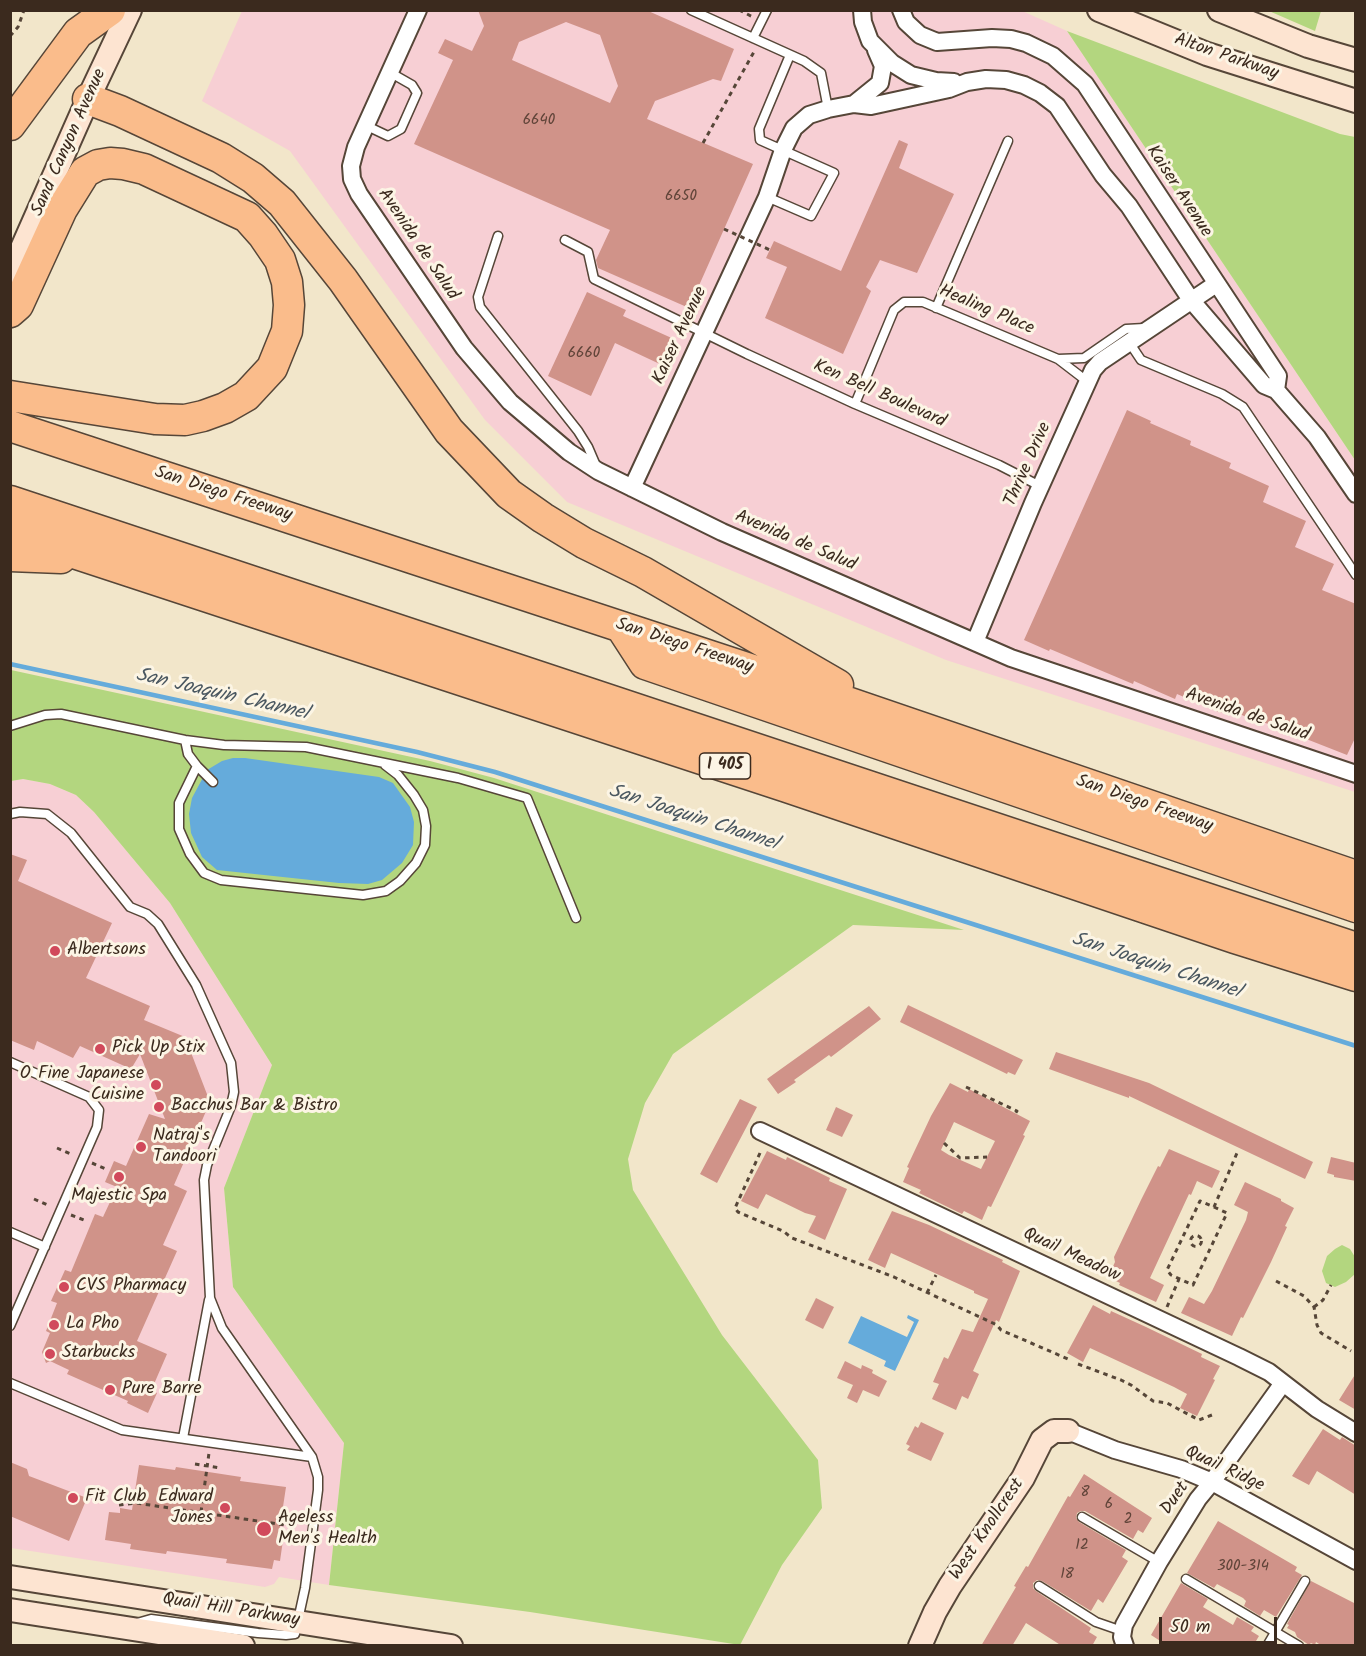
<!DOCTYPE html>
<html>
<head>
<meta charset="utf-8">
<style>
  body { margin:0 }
  #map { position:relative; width:1366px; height:1656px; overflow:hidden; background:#f2e6ca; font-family:Kalam,sans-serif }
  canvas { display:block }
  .frame { position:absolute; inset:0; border:12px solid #3b2a1e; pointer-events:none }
  .scale { position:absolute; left:1159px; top:1617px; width:118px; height:27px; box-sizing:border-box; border:3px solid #3b2a1e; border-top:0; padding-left:8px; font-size:18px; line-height:21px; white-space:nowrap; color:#3b2a1e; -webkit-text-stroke:4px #fcf5e5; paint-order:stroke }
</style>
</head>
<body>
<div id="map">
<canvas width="1366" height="1656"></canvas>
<div class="frame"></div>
<div class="scale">50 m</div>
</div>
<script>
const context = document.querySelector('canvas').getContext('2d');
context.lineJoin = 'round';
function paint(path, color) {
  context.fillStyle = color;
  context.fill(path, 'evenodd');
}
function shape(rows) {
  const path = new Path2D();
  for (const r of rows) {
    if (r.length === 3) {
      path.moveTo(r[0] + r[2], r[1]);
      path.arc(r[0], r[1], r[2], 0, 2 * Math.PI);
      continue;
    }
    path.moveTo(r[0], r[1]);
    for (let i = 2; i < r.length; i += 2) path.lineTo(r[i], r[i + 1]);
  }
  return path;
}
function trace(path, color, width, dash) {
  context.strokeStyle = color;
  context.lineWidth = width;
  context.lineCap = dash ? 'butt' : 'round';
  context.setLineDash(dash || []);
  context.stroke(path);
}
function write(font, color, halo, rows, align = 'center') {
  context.font = font + ' Kalam,sans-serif';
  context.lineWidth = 6;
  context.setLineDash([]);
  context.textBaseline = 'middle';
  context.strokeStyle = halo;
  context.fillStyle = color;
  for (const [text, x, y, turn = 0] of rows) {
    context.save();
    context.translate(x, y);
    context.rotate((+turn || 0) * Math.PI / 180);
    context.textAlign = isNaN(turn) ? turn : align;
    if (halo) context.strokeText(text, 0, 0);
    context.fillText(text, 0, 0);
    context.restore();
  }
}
paint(shape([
  [1020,10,1067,31,1355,460,1355,792,946,660,567,502,485,420,290,151,202,101,242,11],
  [23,779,50,784,76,795,94,812,170,903,272,1065,224,1188,233,1287,344,1443,329,1585,279,1577,274,1584,265,1587,11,1548,10,781]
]), '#f7cfd4');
paint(shape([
  [1269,11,1321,11,1315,31],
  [1067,31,1340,134,1355,137,1355,460],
  [11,670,430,761,494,778,964,930,853,925,673,1054,645,1103,628,1159,633,1190,722,1335,818,1460,822,1508,782,1565,740,1645,530,1612,329,1585,344,1443,233,1287,224,1188,272,1065,170,903,94,812,76,795,50,784,23,779,11,781],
  [1342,1245,1350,1249,1355,1257,1355,1274,1346,1282,1335,1287,1326,1283,1322,1271,1327,1256,1335,1249]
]), '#b3d67f');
paint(shape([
  [233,758,245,758,379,777,393,783,410,807,414,822,413,845,402,863,382,880,368,884,339,883,217,870,202,857,191,833,189,814,192,798,207,770,222,761],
  [908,1315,919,1320,895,1371,884,1366,886,1361,848,1343,861,1316,907,1337,914,1322,907,1318]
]), '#65abdb');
trace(shape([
  [10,664,417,752,495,772,1356,1046]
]), '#65abdb', 4.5);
paint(shape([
  [478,10,646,10,734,49,721,81,713,79,655,101,647,119,753,164,689,308,598,268,596,260,610,230,414,144,453,60,438,53,445,39,472,51,484,26],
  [566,22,600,35,618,86,610,103,512,60,519,42],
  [899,140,908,144,899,168,954,194,917,273,880,260,866,287,871,291,843,354,765,318,787,267,766,258,774,241,841,271],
  [587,292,626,310,623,316,676,340,664,366,615,343,591,396,548,376],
  [1127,410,1151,421,1150,423,1191,441,1190,445,1231,463,1229,468,1269,486,1263,502,1306,521,1295,547,1334,564,1322,590,1356,604,1356,736,1347,755,1263,722,1262,724,1224,707,1221,713,1177,694,1175,699,1134,681,1133,684,1050,649,1049,651,1024,640],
  [10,854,27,860,18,881,112,923,86,978,150,1006,144,1020,185,1037,210,1102,174,1185,187,1191,163,1245,177,1251,137,1341,167,1354,151,1391,157,1393,148,1413,127,1403,128,1401,67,1374,69,1370,50,1361,46,1363,42,1352,50,1333,46,1331,57,1303,51,1301,65,1270,71,1272,95,1214,103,1217,117,1187,105,1182,114,1161,126,1166,149,1114,165,1119,140,1054,131,1069,80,1046,73,1058,37,1041,34,1050,10,1040],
  [908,1005,1023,1060,1015,1075,1008,1072,1007,1074,900,1022],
  [869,1006,881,1019,831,1057,829,1055,794,1080,796,1082,778,1094,767,1079],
  [1056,1052,1149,1083,1313,1162,1305,1179,1129,1096,1129,1098,1049,1069],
  [950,1083,968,1092,969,1089,1030,1121,1023,1135,1025,1136,991,1207,988,1206,982,1220,964,1211,962,1214,919,1193,921,1190,903,1182,909,1168,907,1167,931,1116],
  [954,1122,995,1141,981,1169,949,1155,941,1150],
  [740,1099,757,1107,717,1183,700,1174],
  [836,1107,853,1115,842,1137,826,1130],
  [1169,1149,1220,1171,1212,1188,1197,1181,1191,1195,1189,1194,1150,1278,1164,1285,1156,1302,1119,1285,1120,1283,1108,1277,1115,1262,1114,1257,1141,1200,1158,1166,1160,1167],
  [767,1151,786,1160,787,1157,830,1178,829,1181,847,1189,825,1240,808,1232,816,1216,805,1213,766,1194,758,1209,741,1201],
  [1331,1157,1356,1163,1356,1181,1334,1177,1334,1175,1327,1173],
  [1245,1182,1281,1199,1281,1201,1294,1208,1285,1226,1287,1227,1271,1262,1243,1318,1241,1317,1232,1336,1181,1313,1189,1297,1204,1304,1212,1291,1246,1220,1248,1212,1234,1205],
  [892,1211,929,1225,1003,1260,1002,1262,1020,1271,999,1322,996,1320,973,1371,979,1374,968,1399,962,1396,956,1410,932,1399,939,1384,933,1382,944,1357,948,1359,962,1329,973,1332,988,1299,974,1293,974,1291,891,1253,885,1268,868,1260],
  [816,1298,834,1307,823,1329,805,1320],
  [1093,1305,1110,1314,1111,1311,1146,1327,1202,1354,1201,1357,1220,1366,1213,1379,1215,1380,1197,1416,1180,1408,1187,1394,1174,1387,1090,1348,1083,1362,1067,1353],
  [845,1361,861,1369,862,1365,873,1370,872,1373,887,1381,879,1397,863,1390,857,1403,847,1398,853,1385,837,1378],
  [1356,1373,1356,1410,1339,1400],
  [921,1422,944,1433,931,1461,907,1450,910,1446,906,1444,915,1426,918,1428],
  [1323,1429,1340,1440,1342,1437,1356,1446,1356,1495,1317,1471,1309,1485,1292,1476],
  [10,1462,27,1469,29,1476,87,1498,69,1541,10,1516],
  [139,1465,175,1470,176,1467,241,1477,240,1481,286,1487,279,1533,284,1533,280,1561,274,1560,272,1569,226,1563,227,1559,167,1551,166,1554,130,1549,131,1544,105,1540,109,1512,120,1513,120,1508,132,1510],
  [1084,1474,1152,1518,1143,1533,1138,1530,1133,1539,1085,1511,1081,1511,1077,1513,1076,1518,1079,1522,1126,1550,1122,1557,1128,1561,1103,1603,1098,1599,1091,1611,1042,1581,1037,1580,1033,1583,1033,1588,1036,1591,1091,1628,1089,1632,1097,1637,1092,1646,1062,1646,1026,1623,1012,1646,981,1646,1016,1587,1014,1586,1026,1566,1028,1567,1068,1496,1070,1497],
  [1218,1521,1297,1567,1295,1571,1302,1575,1276,1617,1264,1610,1260,1616,1244,1606,1246,1601,1243,1598,1217,1584,1214,1588,1187,1573],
  [1311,1581,1356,1604,1356,1646,1322,1646,1316,1642,1315,1645,1311,1643,1309,1645,1297,1637,1295,1632,1287,1628,1289,1625,1287,1624],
  [1181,1583,1208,1599,1203,1607,1233,1625,1237,1617,1254,1627,1251,1631,1259,1636,1253,1646,1168,1646,1151,1635]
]), '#d09389');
const lane = shape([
  [691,10,804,61,821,73,828,109],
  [753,38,767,10],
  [367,126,388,136,401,129,417,93,412,85,391,73],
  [767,197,811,216,834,173,760,140,759,129,790,55],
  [498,236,478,297,480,307,578,431,588,447,597,468],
  [565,240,588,252,594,279,747,354,855,404,999,465,1040,486],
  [936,308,1008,141],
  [1129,342,1141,360,1222,394,1243,407,1356,575],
  [1058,359,1084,358,1126,329,1144,328],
  [855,404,894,310,904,302,923,302,1058,359,1088,382],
  [10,726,45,715,61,714,185,740,224,745,306,747,458,778,527,798,576,918],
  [185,740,188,754,197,766,179,803,179,829,190,854,204,873,221,880,363,895,386,891,400,881,416,863,425,845,426,826,423,810,414,795,398,775,385,765],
  [197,766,213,782],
  [10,814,20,812,47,814,71,833,130,907,147,914,158,924,196,985,231,1063,234,1092,231,1106,207,1165,204,1180,210,1298,222,1328,312,1457],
  [10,1062,89,1097,99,1110,97,1127,10,1326],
  [10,1232,45,1247],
  [10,1383,122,1430,312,1457,318,1477,318,1490,305,1588,295,1634,286,1635,258,1633,151,1619,137,1623],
  [183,1438,209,1300],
  [1082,1517,1159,1562],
  [1186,1579,1299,1646],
  [1039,1586,1096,1622,1122,1631],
  [1267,1646,1305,1581]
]);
const street = shape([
  [418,10,356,147,351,166,352,179,359,194,464,348,510,402,569,452,598,471,722,532,1011,658,1356,774],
  [862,10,863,22,870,41,892,63,911,75,936,81,954,82],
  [901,10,906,22,920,35,937,42,992,38,1011,39,1026,43,1053,56,1085,84,1278,376,1276,390,1317,437,1356,494],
  [854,104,880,83,883,66,876,50],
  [632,488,767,197,783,150,794,128,809,115,828,109,854,104,871,106,949,89,967,82,986,79,1006,80,1024,85,1040,93,1057,106,1103,175,1129,206,1191,300,1264,385,1276,390],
  [975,642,1033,503,1093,370,1100,362,1216,284],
  [760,1131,1239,1357,1269,1372,1317,1409,1356,1433],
  [1068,1431,1115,1450,1181,1469,1212,1482,1356,1561],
  [1125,1646,1122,1637,1124,1625,1159,1562,1198,1499,1212,1482,1283,1383]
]);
const secondary = shape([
  [1099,10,1207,54,1356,101],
  [1219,10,1308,46,1356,60],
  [10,275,88,99,130,10],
  [10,1577,451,1646],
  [10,1610,243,1646],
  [920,1646,935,1612,950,1586,1023,1478,1042,1440,1054,1431,1068,1431]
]);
const highway = shape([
  [88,99,120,111,221,158,253,178,282,203,343,280,449,431,509,494,543,518,584,543,643,572,838,685],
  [10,125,78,33,110,10],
  [10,312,18,305,62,209,85,172,98,165,110,163,123,164,144,169,247,217,263,235,280,260,287,282,289,305,287,331,272,368,246,396,225,408,203,416,185,420,155,419,10,396],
  [10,426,765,674,1356,876],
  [10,501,1356,948],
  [10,532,787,787,1235,938,1356,976],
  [10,556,61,558],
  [621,627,645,664,1356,907]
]);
trace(lane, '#564638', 11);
trace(street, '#564638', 20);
trace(secondary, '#564638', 26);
trace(highway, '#564638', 33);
trace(shape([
  [739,10,753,17],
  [10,36,18,27,24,10],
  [703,143,755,50],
  [966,1087,1017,1111,1015,1114],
  [944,1143,960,1158,987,1157],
  [57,1148,73,1155],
  [760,1153,735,1208,738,1212,783,1231,792,1238,894,1277,997,1325,1001,1330,1068,1359],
  [92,1163,106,1169],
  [34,1199,50,1206],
  [1214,1207,1227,1213,1193,1285,1171,1275,1167,1270,1200,1201,1214,1207,1237,1153],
  [71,1215,84,1220],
  [1196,1241,5.5],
  [1276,1281,1304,1296,1314,1307,1317,1325,1321,1333,1351,1351],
  [927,1293,936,1275],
  [1167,1307,1179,1279],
  [1314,1307,1323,1300,1331,1285],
  [1078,1364,1121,1380,1131,1385,1153,1401,1167,1403,1199,1420,1212,1415],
  [195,1464,220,1468],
  [119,1505,136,1503,285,1525,286,1517],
  [201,1512,209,1453]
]), '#564638', 3, [4.5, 4.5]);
trace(lane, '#fff', 8);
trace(street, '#fff', 16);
trace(secondary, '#fde4d1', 22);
trace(highway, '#fabc8b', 30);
trace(shape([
  [724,229,770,250]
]), '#564638', 3, [4.5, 4.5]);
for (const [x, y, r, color] of [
  [55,951,6,"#d1495b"],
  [100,1049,6,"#d1495b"],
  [156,1085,6,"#d1495b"],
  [159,1107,6,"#d1495b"],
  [141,1147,6,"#d1495b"],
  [119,1177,6,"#d1495b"],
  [64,1287,6,"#d1495b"],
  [54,1325,6,"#d1495b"],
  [50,1354,6,"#d1495b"],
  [110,1390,6,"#d1495b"],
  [73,1498,6,"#d1495b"],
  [225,1508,6,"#d1495b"],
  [264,1529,8,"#d1495b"]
]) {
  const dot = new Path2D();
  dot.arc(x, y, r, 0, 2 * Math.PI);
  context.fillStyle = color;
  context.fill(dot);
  trace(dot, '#fcf5e5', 2);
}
write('15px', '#604439', null, [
  ["6640",539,121],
  ["6650",681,197],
  ["6660",584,354],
  ["8",1085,1493],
  ["6",1109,1505],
  ["2",1128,1520],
  ["12",1082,1546],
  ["300-314",1243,1567],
  ["18",1067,1575]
]);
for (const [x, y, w] of [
  [725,766,51]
]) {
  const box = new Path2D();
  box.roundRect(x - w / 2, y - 13, w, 26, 4.5);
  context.fillStyle = '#fcf5e5';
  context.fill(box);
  trace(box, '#3b2a1e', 1.5);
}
write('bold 16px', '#3b2a1e', null, [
  ["I 405",725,766]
]);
write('18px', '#3b2a1e', '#fcf5e5', [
  ["Alton Parkway",1226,58,19],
  ["Sand Canyon Avenue",70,143,-66],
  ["Kaiser Avenue",1178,192,57],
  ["Avenida de Salud",417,245,56],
  ["Healing Place",986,311,23],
  ["Kaiser Avenue",681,336,-65],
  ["Ken Bell Boulevard",879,395,24],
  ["Thrive Drive",1029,465,-66],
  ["San Diego Freeway",223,495,18],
  ["Avenida de Salud",795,542,23],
  ["San Diego Freeway",684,647,18],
  ["Avenida de Salud",1247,716,19],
  ["San Diego Freeway",1144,805,19],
  ["Quail Meadow",1071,1256,25],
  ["Quail Ridge",1224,1470,25],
  ["Duet",1176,1499,-55],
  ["West Knollcrest",988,1530,-56],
  ["Quail Hill Parkway",231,1611,9]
]);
write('18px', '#3b2a1e', '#fcf5e5', [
  ["Albertsons",67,951],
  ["Pick Up Stix",112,1049],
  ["O Fine Japanese",144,1075,"right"],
  ["Cuisine",144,1096,"right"],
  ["Bacchus Bar & Bistro",171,1107],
  ["Natraj's",153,1137],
  ["Tandoori",153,1158],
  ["Majestic Spa",119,1197,"center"],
  ["CVS Pharmacy",76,1287],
  ["La Pho",66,1325],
  ["Starbucks",62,1354],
  ["Pure Barre",122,1390],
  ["Fit Club",85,1498],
  ["Edward",213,1498,"right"],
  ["Jones",213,1519,"right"],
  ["Ageless",278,1519],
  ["Men's Health",278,1540]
], 'left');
write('italic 20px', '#4a5760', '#fcf5e5', [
  ["San Joaquin Channel",222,696,13],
  ["San Joaquin Channel",693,819,18],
  ["San Joaquin Channel",1156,967,18]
]);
</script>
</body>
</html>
